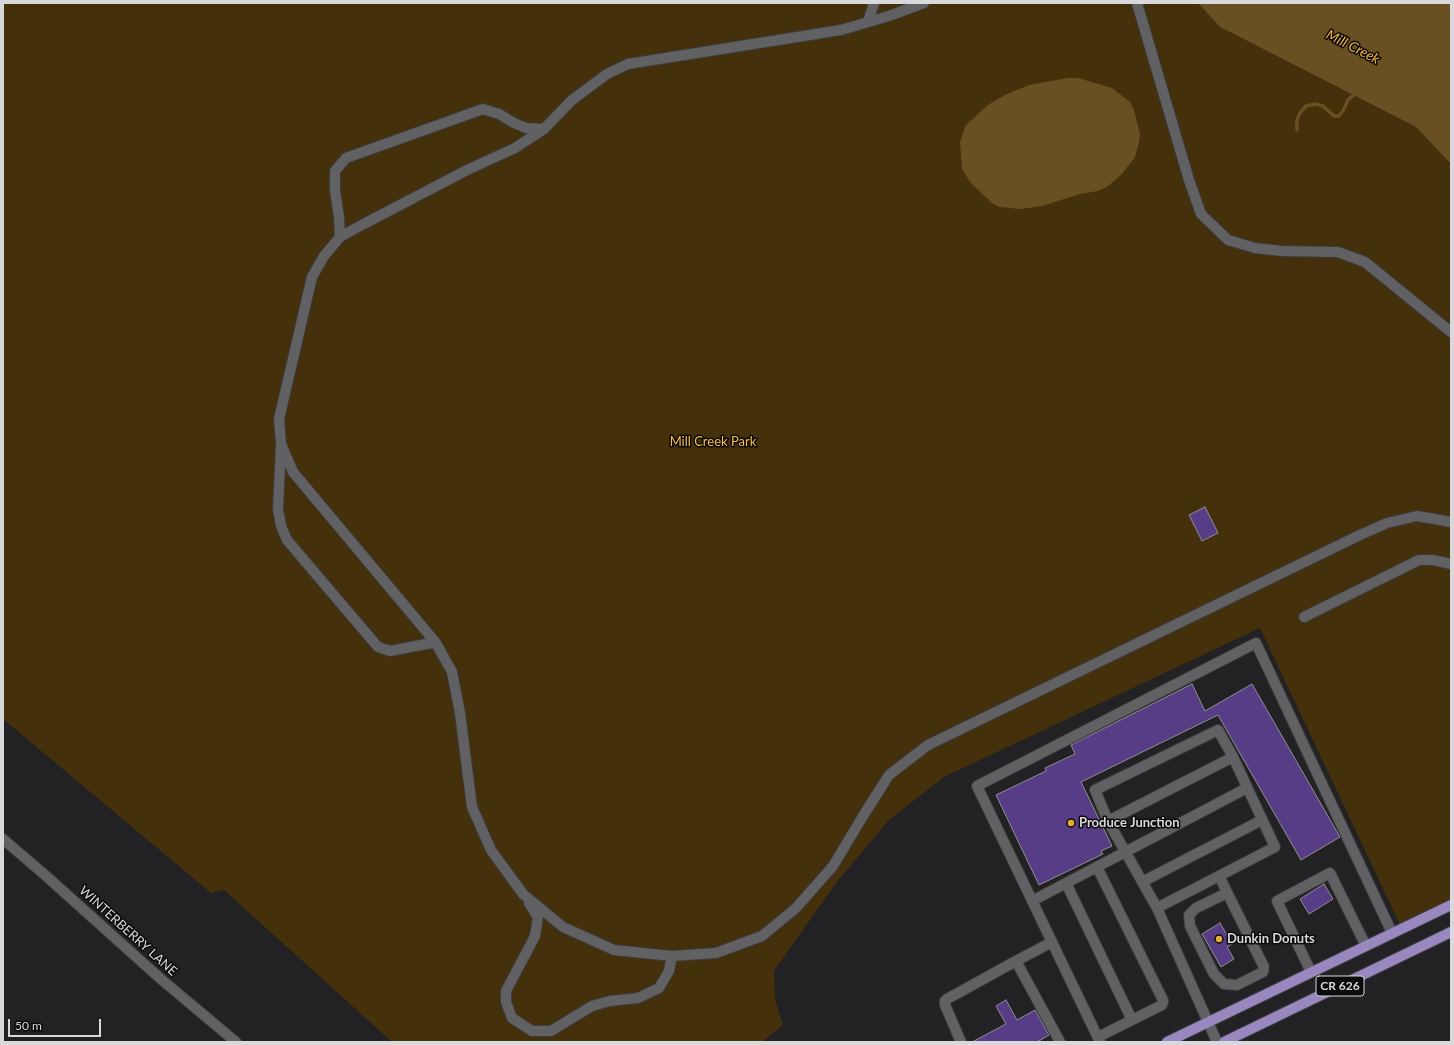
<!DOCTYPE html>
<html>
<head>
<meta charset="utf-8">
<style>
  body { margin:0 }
  #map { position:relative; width:1454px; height:1045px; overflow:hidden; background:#222123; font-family:Lato,sans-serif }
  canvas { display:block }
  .frame { position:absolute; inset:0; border:4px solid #d9d9db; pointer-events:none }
  .scale { position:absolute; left:8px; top:1019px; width:93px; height:18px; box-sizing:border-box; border:2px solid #d9d9db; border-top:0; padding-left:5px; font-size:12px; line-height:14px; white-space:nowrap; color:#d9d9db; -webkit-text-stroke:3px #0b0b0c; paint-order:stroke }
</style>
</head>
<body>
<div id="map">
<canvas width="1454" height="1045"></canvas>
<div class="frame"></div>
<div class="scale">50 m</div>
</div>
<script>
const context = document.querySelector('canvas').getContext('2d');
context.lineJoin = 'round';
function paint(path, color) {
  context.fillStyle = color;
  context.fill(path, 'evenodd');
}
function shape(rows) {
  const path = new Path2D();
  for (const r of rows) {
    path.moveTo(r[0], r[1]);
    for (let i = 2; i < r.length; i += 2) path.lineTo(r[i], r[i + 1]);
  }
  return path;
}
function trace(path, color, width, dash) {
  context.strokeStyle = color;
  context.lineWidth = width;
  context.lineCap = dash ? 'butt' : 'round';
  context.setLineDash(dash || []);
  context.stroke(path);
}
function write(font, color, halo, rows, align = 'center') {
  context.font = font + ' Lato,sans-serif';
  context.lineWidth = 3;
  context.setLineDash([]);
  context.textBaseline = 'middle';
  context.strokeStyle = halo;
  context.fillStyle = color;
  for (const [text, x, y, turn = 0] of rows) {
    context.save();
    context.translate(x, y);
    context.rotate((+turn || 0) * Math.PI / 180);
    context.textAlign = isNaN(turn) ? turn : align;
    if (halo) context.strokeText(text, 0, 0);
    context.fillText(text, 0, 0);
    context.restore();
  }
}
paint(shape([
  [3,3,1198,3,1220,27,1416,127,1451,164,1451,906,1402,929,1260,628,944,777,889,820,836,883,774,971,775,999,783,1025,762,1042,392,1042,224,890,211,893,3,719]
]), '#44300a');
paint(shape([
  [1198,3,1451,3,1451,164,1416,127,1220,27],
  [1068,78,1078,78,1112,88,1130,102,1134,110,1140,134,1139,143,1135,157,1121,175,1108,186,1098,191,1080,194,1042,206,1021,209,999,207,992,203,970,182,962,169,960,142,965,127,968,123,988,105,1005,95,1029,85]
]), '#695022');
trace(shape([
  [1297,130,1297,120,1300,113,1306,106,1315,104,1323,106,1334,116,1339,116,1343,111,1348,100,1357,92]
]), '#695022', 3.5);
const building = shape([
  [1205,507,1218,533,1202,541,1189,515,1205,507],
  [1192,684,1205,711,1252,684,1340,837,1301,860,1218,715,1081,782,1112,846,1101,851,1103,854,1039,885,996,795,1046,771,1045,768,1075,754,1071,745,1192,684],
  [1324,884,1333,899,1309,914,1300,899,1324,884],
  [1220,923,1232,944,1227,947,1234,959,1221,967,1202,934,1220,923],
  [1006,1000,1017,1020,1035,1010,1049,1035,1037,1042,972,1042,1006,1024,996,1006,1006,1000]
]);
paint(building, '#573d86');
trace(building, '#908f92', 1);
const minor = shape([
  [924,3,889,16,841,30,628,64,607,74,572,100,544,129,515,148,467,170,358,227,340,237,324,256,312,277,279,419,281,444,293,472,436,643,452,672,460,713,472,807,491,850,523,894,563,927,614,950,672,956,716,953,762,936,796,908,833,866,863,816,889,775,928,745,1360,535,1387,523,1417,516,1451,522],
  [1137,3,1189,180,1201,214,1228,240,1255,248,1282,251,1338,252,1365,262,1451,332],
  [868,22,874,3],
  [340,237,339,217,335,191,335,171,346,158,483,109,499,114,514,123,526,128,544,129],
  [281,446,278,509,281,526,287,540,378,647,390,651,426,644,436,643],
  [1304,617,1419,560,1433,560,1451,564],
  [1108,821,1095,790,1218,730,1233,757],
  [3,839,45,875,162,980,236,1042],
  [1097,867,1163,1000,1163,1002,1162,1005,1098,1037],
  [1219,876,1264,967,1263,972,1237,985,1224,984,1214,974,1190,926,1189,915,1196,908,1227,893],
  [1142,882,1262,820],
  [1066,883,1132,1020],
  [1032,901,1247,788],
  [529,903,538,917,535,936,506,991,506,1002,512,1018,532,1031,551,1031,592,1006,610,1001,638,998,659,988,669,971,672,956],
  [1157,908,1275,847,1233,757,1108,821,1157,908,1217,1042],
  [1052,942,1016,961,1060,1042],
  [1311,972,1277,901,1330,873,1366,946],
  [961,1042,945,1005,945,1001,947,999,1016,961],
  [1100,1042,977,786,1256,643,1392,933]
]);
const major = shape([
  [1167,1042,1451,905],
  [1224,1042,1451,932]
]);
trace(minor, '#3c3c3e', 12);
trace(major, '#3c3c3e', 12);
trace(minor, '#616063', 10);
trace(major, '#9987bf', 10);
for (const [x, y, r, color] of [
  [1071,823,4,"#e8ab37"],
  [1219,939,4,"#e8ab37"]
]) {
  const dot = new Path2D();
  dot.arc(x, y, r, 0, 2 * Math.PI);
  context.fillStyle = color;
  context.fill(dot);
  trace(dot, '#0b0b0c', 1.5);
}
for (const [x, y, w] of [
  [1340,986,48]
]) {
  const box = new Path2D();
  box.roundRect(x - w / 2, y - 10, w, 20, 3);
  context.fillStyle = '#0b0b0c';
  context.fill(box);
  trace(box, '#d9d9db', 1);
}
write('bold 12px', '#d9d9db', null, [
  ["CR 626",1340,986]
]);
write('13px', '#fcbd47', '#0b0b0c', [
  ["Mill Creek Park",713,442]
]);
write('bold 13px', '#d9d9db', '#0b0b0c', [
  ["Produce Junction",1079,823],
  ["Dunkin Donuts",1227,939]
], 'left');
write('13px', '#d9d9db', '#0b0b0c', [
  ["WINTERBERRY LANE",128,931,42]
]);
write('italic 14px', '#f2b33b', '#0b0b0c', [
  ["Mill Creek",1353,47,27]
]);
</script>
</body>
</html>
